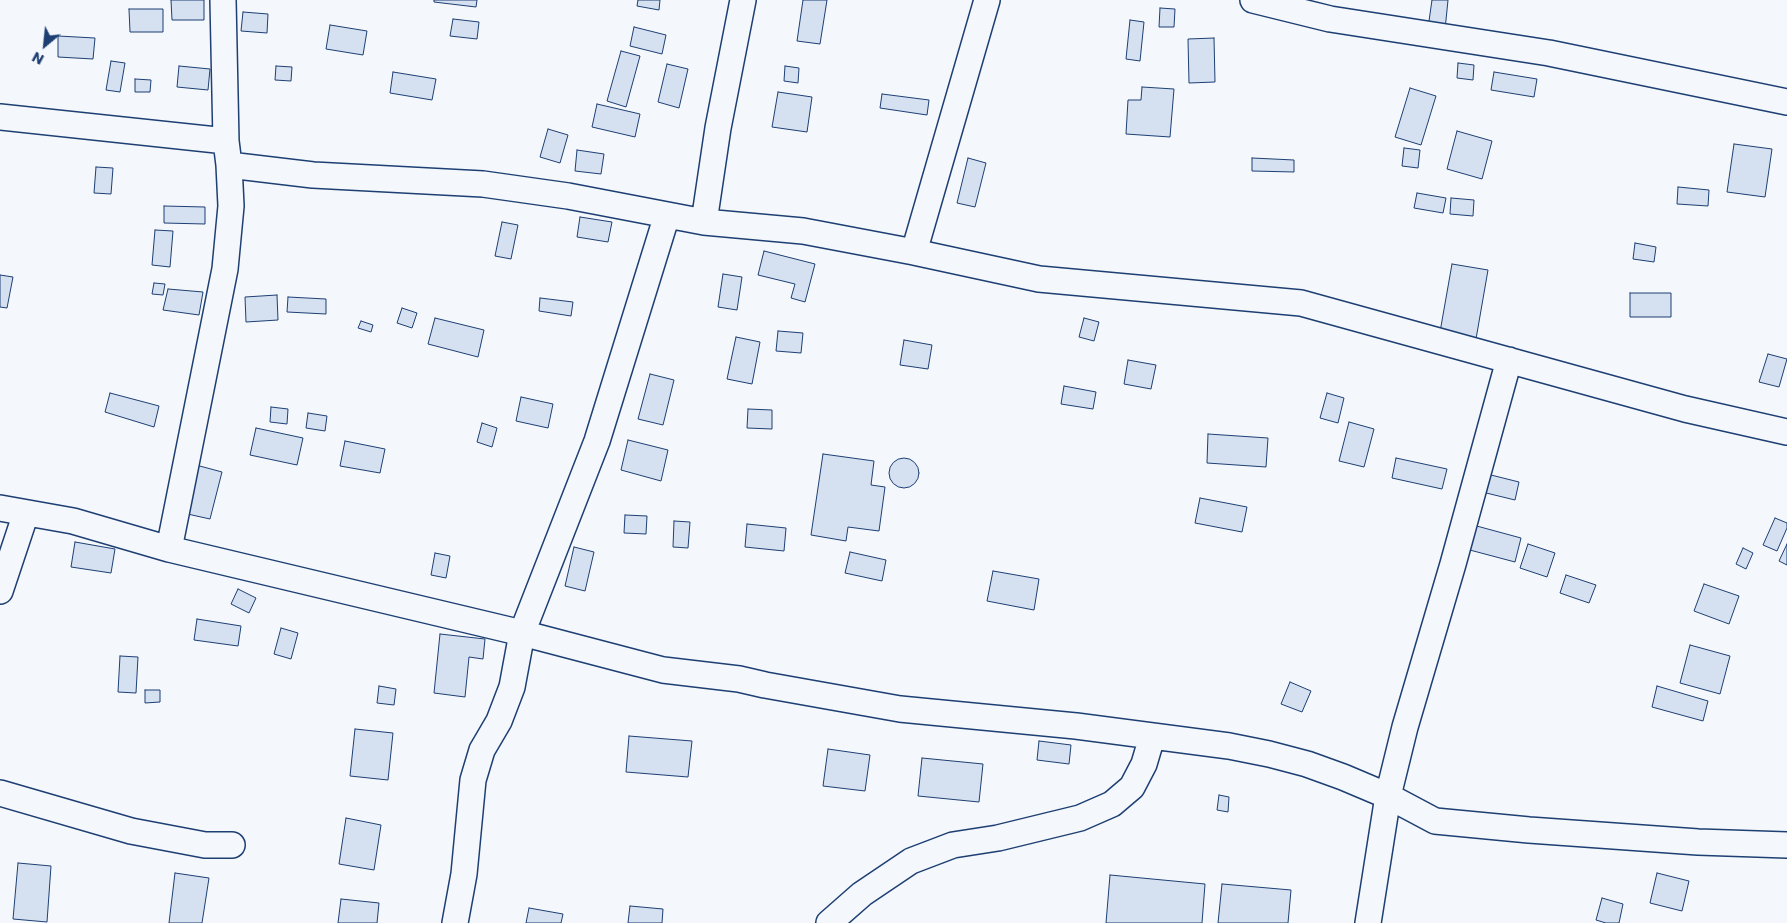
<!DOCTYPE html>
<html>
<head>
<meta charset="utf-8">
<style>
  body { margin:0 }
  #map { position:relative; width:1787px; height:923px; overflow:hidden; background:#f4f7fb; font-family:Poppins,sans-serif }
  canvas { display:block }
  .north { position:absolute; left:20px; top:20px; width:50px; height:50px; -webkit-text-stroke:4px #f4f7fb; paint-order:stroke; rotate:208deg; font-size:14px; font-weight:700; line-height:20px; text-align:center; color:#1d3f73 }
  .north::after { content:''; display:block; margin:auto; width:18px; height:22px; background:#1d3f73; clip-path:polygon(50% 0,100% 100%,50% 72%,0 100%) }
</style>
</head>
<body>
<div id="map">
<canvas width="1787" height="923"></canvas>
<div class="north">N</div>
</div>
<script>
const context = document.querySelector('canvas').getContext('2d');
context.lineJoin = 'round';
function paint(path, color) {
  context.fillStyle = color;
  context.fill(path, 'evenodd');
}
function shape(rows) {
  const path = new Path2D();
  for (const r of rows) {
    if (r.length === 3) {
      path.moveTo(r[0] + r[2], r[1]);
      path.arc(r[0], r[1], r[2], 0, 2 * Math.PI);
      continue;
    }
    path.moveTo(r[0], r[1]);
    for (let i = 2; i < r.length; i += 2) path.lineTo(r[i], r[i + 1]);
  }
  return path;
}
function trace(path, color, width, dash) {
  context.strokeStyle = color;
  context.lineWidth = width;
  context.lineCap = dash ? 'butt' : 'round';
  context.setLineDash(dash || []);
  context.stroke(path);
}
const building = shape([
  [171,0,204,0,204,20,172,20,171,0],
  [434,0,477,0,476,7,434,2,434,0],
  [638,0,660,0,659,10,637,6,638,0],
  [803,0,827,0,820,44,797,41,803,0],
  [1432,0,1448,0,1445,30,1428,28,1432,0],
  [1160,8,1175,9,1174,27,1159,27,1160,8],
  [129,9,163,9,163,32,130,32,129,9],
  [243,12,268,14,267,33,241,31,243,12],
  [453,19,479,22,477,39,450,36,453,19],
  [1130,20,1144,22,1140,61,1126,59,1130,20],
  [330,25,367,31,363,55,326,49,330,25],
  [634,27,666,35,662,54,630,46,634,27],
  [58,36,95,38,93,59,58,57,58,36],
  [1214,38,1215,82,1189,83,1188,39,1214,38],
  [621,51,640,56,626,107,607,101,621,51],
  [111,61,125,63,120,92,106,90,111,61],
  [1458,63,1474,65,1473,80,1457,78,1458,63],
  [667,64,688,69,679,108,658,102,667,64],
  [179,66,210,69,208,90,177,87,179,66],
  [276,66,292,67,291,81,275,80,276,66],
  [785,66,799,68,798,83,784,81,785,66],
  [393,72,436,79,432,100,390,93,393,72],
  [1494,72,1537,79,1534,97,1491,90,1494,72],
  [135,79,151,80,150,92,135,92,135,79],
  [1142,87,1174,89,1170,137,1126,134,1128,100,1141,100,1142,87],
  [1410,88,1436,96,1421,145,1395,137,1410,88],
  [778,92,812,97,807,132,772,127,778,92],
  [882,94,929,100,927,115,880,108,882,94],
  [597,104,640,114,635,137,592,127,597,104],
  [548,129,568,135,560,163,540,157,548,129],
  [1457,131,1492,141,1482,179,1447,169,1457,131],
  [1734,144,1772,149,1765,197,1727,192,1734,144],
  [1404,148,1420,150,1418,168,1402,166,1404,148],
  [577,150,604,154,601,174,575,171,577,150],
  [968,158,986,163,975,207,957,203,968,158],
  [1252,158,1294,160,1294,172,1252,171,1252,158],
  [96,167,113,168,111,194,94,193,96,167],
  [1678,187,1709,190,1708,206,1677,204,1678,187],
  [1417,193,1446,198,1443,213,1414,208,1417,193],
  [1451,198,1474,200,1473,216,1450,214,1451,198],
  [164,206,205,207,205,224,164,223,164,206],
  [580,217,612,222,608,242,577,237,580,217],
  [502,222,518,225,511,259,495,256,502,222],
  [155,230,173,231,170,267,152,265,155,230],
  [1635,243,1656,247,1654,262,1633,259,1635,243],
  [764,251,815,264,805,302,791,298,795,284,758,275,764,251],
  [1452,264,1488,270,1476,339,1440,332,1452,264],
  [723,274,742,277,737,310,718,307,723,274],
  [0,275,13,277,7,308,0,307,0,275],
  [154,283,165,284,163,295,152,294,154,283],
  [168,289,203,292,199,315,163,310,168,289],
  [1630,293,1671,293,1671,317,1630,317,1630,293],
  [277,295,278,320,246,322,245,297,277,295],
  [288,297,326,299,326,314,287,312,288,297],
  [540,298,573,302,571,316,539,311,540,298],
  [402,308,417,313,412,328,397,323,402,308],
  [435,318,484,330,478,357,428,344,435,318],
  [1084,318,1099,322,1094,341,1079,337,1084,318],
  [361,321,373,325,371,332,358,328,361,321],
  [778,331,803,333,801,353,776,351,778,331],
  [736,337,760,342,752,384,727,379,736,337],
  [904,340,932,345,928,369,900,365,904,340],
  [1768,354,1787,359,1779,387,1759,382,1768,354],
  [1128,360,1156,365,1151,389,1124,384,1128,360],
  [650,374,674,380,663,425,638,419,650,374],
  [1064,386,1096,392,1093,409,1061,404,1064,386],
  [110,393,159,406,154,427,105,412,110,393],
  [1327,393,1344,398,1338,423,1320,418,1327,393],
  [521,397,553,404,548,428,516,421,521,397],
  [271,407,288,409,287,424,270,422,271,407],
  [748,409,772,410,772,429,747,428,748,409],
  [308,413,327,416,325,431,306,428,308,413],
  [1349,422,1374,429,1364,467,1339,461,1349,422],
  [482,423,497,428,492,447,477,442,482,423],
  [256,428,303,438,297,465,250,455,256,428],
  [1208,434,1268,438,1266,467,1207,463,1208,434],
  [628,440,668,450,661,481,621,470,628,440],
  [345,441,385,449,380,473,340,466,345,441],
  [823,454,874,461,871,485,885,487,879,531,848,527,846,541,811,535,823,454],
  [904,473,15],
  [1396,458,1447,469,1442,489,1392,478,1396,458],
  [196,465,222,472,210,519,183,513,196,465],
  [1483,473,1519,482,1515,500,1478,491,1483,473],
  [1200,498,1247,507,1242,532,1195,523,1200,498],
  [625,515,647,516,646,534,624,533,625,515],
  [1775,518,1787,523,1787,528,1777,551,1763,545,1775,518],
  [674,521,690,522,688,548,673,547,674,521],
  [747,524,786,528,784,551,745,547,747,524],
  [1473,525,1521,538,1515,562,1466,549,1473,525],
  [75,542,115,549,111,573,71,567,75,542],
  [1528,544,1555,553,1547,577,1520,568,1528,544],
  [1787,544,1787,565,1779,561,1787,544],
  [574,547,594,552,585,591,565,586,574,547],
  [1743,548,1753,553,1746,569,1736,564,1743,548],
  [850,552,886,560,882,581,845,573,850,552],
  [435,553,450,556,446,578,431,575,435,553],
  [993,571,1039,579,1034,610,987,601,993,571],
  [1566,575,1596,585,1589,603,1560,593,1566,575],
  [1704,584,1739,596,1729,624,1694,611,1704,584],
  [238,589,256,598,249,613,231,604,238,589],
  [197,619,241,626,238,646,194,640,197,619],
  [281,628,298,633,291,659,274,654,281,628],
  [440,634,485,639,483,659,469,657,465,697,434,693,440,634],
  [1690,645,1730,656,1720,694,1680,683,1690,645],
  [120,656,138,657,136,693,118,692,120,656],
  [1290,682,1311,691,1302,712,1281,704,1290,682],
  [379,686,396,689,394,705,377,703,379,686],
  [1657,686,1708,701,1703,721,1652,707,1657,686],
  [145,690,160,690,160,702,145,703,145,690],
  [355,729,393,733,388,780,350,776,355,729],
  [629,736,692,741,688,777,626,772,629,736],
  [1039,741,1071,745,1069,764,1037,760,1039,741],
  [828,749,870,755,865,791,823,786,828,749],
  [922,758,983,764,979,802,918,796,922,758],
  [1219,795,1229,797,1228,812,1217,810,1219,795],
  [346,818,381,825,374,870,339,864,346,818],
  [18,863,51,866,47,922,13,919,18,863],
  [175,873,209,878,202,923,169,923,175,873],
  [1657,873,1689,881,1682,911,1650,903,1657,873],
  [1110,875,1205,884,1202,923,1106,923,1110,875],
  [1222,884,1291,890,1288,923,1218,923,1222,884],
  [1602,898,1623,904,1619,923,1606,923,1596,920,1602,898],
  [341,899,379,903,377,923,338,923,341,899],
  [630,906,663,909,662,923,628,923,630,906],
  [529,908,563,914,561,923,526,923,529,908]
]);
paint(building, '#d5e0f0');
trace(building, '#1d3f73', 1);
const street = shape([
  [1253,0,1330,19,1549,53,1787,102],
  [0,117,226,141],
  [229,165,313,175,483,184,568,196,704,222,803,231,914,252,1039,279,1301,303,1685,409,1787,432],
  [704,222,718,128,743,0],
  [914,252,987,0],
  [0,508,73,521,169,549,522,633,663,670,739,679,765,685,900,709,1076,726,1229,746,1269,754,1307,764,1343,777,1388,796,1435,821,1529,830,1698,842,1787,845],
  [169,549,225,269,231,206,229,165,226,141,223,0],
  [0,591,26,513],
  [0,793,131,831,205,845,232,845],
  [455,923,464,874,473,780,482,750,499,721,512,687,522,633,597,441,667,215],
  [829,923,862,894,911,861,953,845,998,838,1080,818,1112,804,1132,787,1144,764,1152,737],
  [1368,923,1388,796,1405,727,1453,564,1509,360]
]);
trace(street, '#1d3f73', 28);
trace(street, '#f4f7fb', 25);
</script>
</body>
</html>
